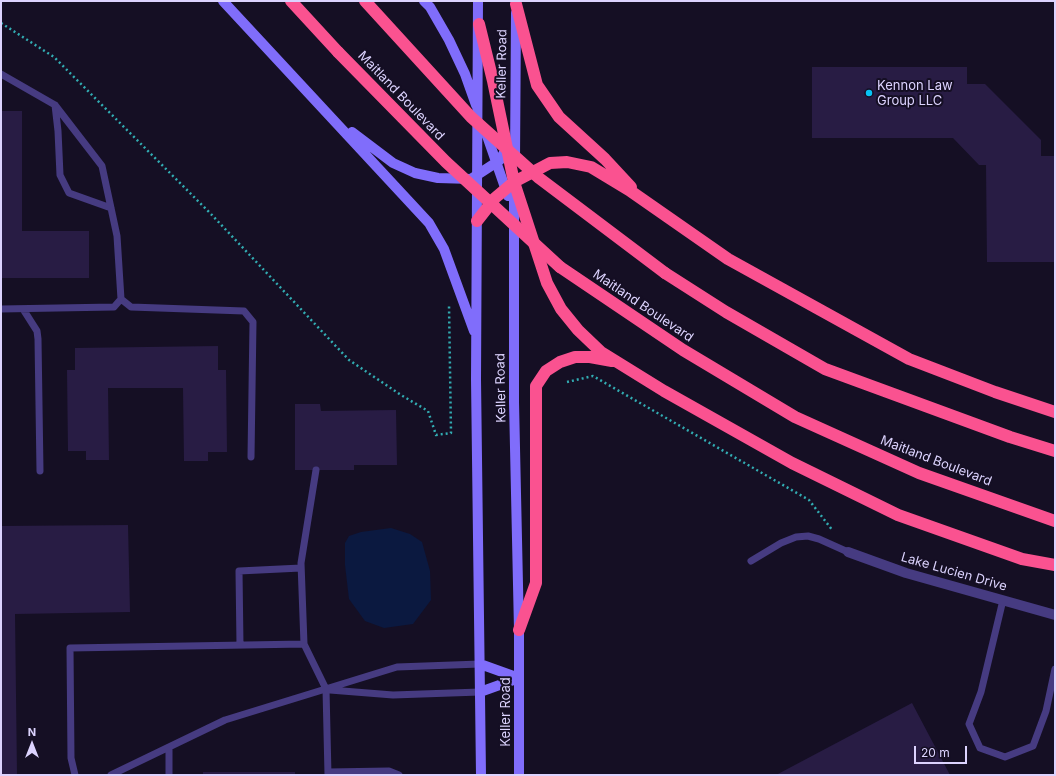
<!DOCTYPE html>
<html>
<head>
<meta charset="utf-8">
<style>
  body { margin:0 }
  #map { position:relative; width:1056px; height:776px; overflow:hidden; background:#150f24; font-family:Inter,sans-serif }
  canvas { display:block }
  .frame { position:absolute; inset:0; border:2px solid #dcd3fe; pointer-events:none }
  .north { position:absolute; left:12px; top:724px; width:40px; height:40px; -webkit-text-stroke:3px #150f24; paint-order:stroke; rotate:0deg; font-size:11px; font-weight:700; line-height:16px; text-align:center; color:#dcd3fe }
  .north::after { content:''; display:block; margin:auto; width:14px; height:18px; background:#dcd3fe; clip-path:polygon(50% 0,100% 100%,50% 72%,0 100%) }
  .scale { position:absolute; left:914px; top:746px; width:53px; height:18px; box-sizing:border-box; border:2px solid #dcd3fe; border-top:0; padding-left:5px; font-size:12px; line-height:14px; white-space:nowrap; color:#dcd3fe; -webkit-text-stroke:3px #150f24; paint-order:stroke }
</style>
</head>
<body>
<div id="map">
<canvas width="1056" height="776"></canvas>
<div class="frame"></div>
<div class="north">N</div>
<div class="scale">20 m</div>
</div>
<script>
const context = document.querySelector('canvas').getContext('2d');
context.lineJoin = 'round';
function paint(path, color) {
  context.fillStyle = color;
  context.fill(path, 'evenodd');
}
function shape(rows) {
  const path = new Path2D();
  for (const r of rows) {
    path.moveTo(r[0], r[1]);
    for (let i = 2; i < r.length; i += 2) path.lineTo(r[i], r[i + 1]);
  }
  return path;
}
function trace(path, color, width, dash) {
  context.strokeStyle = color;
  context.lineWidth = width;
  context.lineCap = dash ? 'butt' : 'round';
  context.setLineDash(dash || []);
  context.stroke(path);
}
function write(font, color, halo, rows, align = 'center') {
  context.font = font + ' Inter,sans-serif';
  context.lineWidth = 4;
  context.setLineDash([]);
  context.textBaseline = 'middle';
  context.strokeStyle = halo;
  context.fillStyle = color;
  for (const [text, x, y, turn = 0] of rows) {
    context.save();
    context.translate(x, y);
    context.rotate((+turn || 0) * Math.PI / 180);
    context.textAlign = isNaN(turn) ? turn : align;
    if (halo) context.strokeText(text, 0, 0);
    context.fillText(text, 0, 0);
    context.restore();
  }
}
paint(shape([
  [391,528,410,534,422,542,430,571,431,600,413,624,384,628,365,621,349,599,345,565,345,543,349,536,361,532]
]), '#0b1940');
paint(shape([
  [812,67,967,67,967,84,985,84,1041,140,1041,156,1055,156,1055,262,987,262,986,165,979,165,953,138,812,138],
  [1,111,22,111,22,231,89,231,89,278,1,278],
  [218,346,218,370,226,370,227,452,208,452,208,461,184,461,183,388,108,388,109,460,86,460,86,451,68,451,67,370,75,370,75,348],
  [295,404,320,404,321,411,396,410,397,465,354,465,354,470,295,470],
  [128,525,130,612,15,614,17,775,1,775,1,526],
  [912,703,950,775,776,775],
  [203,772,295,772,295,775,203,775]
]), '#281c44');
trace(shape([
  [1,23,54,57,210,213,349,360,401,395,428,411,436,435,451,433,449,305],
  [567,382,593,376,809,500,833,531]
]), '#32acb2', 2.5, [2, 3]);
trace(shape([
  [1,74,55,105,102,166,117,236,121,299,131,307,244,311,253,322,251,457],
  [55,105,58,131,60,175,69,193,111,208],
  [1,309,114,307,121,299],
  [23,309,37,331,38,339,40,471],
  [316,470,301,563,304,644,326,689,328,775],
  [751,561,781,543,796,537,808,536,819,539,848,552],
  [1003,600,981,692,969,724,980,748,1005,757,1033,746,1046,711,1055,669],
  [240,645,239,571,301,568],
  [330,690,393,695,480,692],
  [169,747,169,775],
  [328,772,389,771,399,775],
  [75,775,71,758,70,648,304,644],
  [111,775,225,720,397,667,480,664]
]), '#463b81', 7);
trace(shape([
  [848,552,906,573,1055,615]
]), '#463b81', 10);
trace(shape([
  [223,1,429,223,444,249,474,331],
  [424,1,430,7,449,40,465,74,476,105],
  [478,1,476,379,481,775],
  [485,130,508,196],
  [352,132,393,163,415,173,438,178,471,179,500,160,508,145],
  [515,161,516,13],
  [514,189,514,402,519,630,519,775],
  [480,664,519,678],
  [480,692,519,678]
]), '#806dfb', 10);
trace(shape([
  [291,1,338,52],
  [516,4,537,85,559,117,605,159,631,187],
  [479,24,493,81,514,182,547,283,561,309,578,330,601,352,664,391,792,463,898,515,1022,559,1055,565],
  [477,221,495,198,514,182,550,163,567,162,591,167,629,190,728,259,909,359,995,392,1055,412],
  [560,267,683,350,795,417,919,473,1055,521],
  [665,273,726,312,825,369,1010,437,1055,451],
  [519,630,536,583,536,386,546,371,560,362,575,357,590,357,612,361]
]), '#fa5290', 12);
trace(shape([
  [365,1,471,117,539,178,665,273],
  [338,52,446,162,560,267]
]), '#fa5290', 12);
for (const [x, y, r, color] of [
  [869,93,4,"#07c3f5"]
]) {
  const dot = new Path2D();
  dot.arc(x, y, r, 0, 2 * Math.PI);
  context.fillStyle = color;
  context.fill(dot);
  trace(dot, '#150f24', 1.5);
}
write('13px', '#dcd3fe', '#150f24', [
  ["Keller Road",502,64,-89],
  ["Maitland Boulevard",401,96,46],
  ["Maitland Boulevard",643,306,34],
  ["Keller Road",501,388,-91],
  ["Maitland Boulevard",936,461,21],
  ["Lake Lucien Drive",954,572,16],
  ["Keller Road",506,712,-90]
]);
write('13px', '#dcd3fe', '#150f24', [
  ["Kennon Law",877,86],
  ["Group LLC",877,101]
], 'left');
</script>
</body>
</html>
